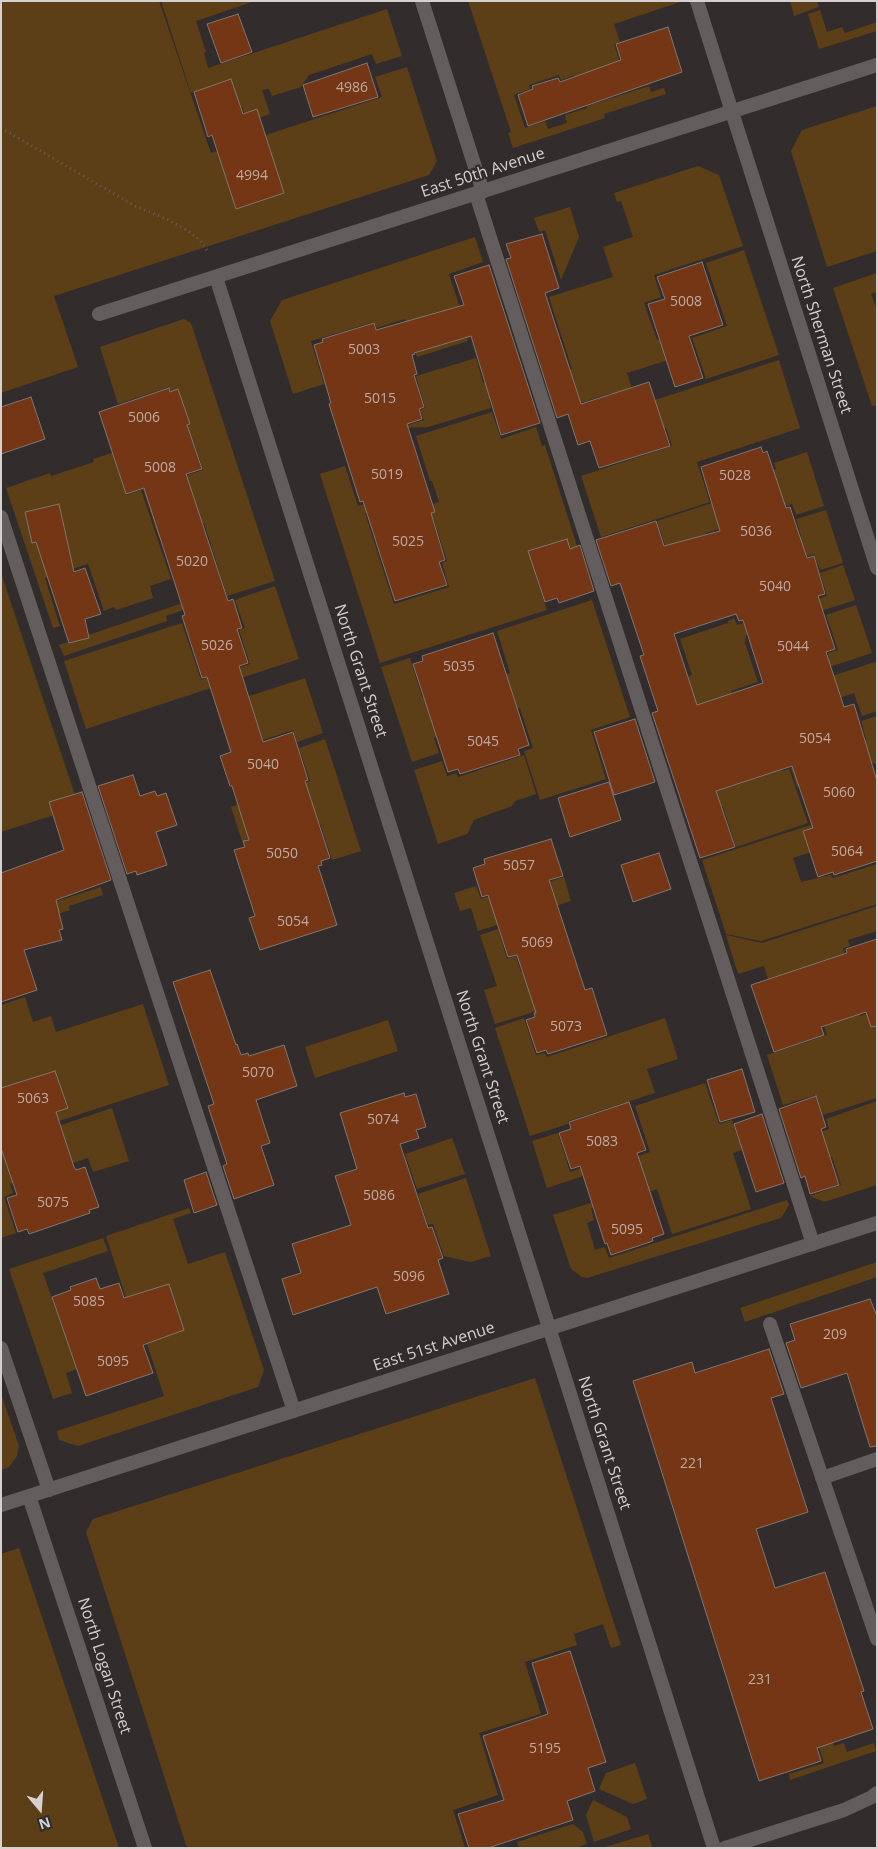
<!DOCTYPE html>
<html>
<head>
<meta charset="utf-8">
<style>
  body { margin:0 }
  #map { position:relative; width:878px; height:1849px; overflow:hidden; background:#322d2c; font-family:"Open Sans",sans-serif }
  canvas { display:block }
  .frame { position:absolute; inset:0; border:2px solid #d5d1d1; pointer-events:none }
  .north { position:absolute; left:15px; top:1784px; width:50px; height:50px; -webkit-text-stroke:4px #322d2c; paint-order:stroke; rotate:162deg; font-size:14px; font-weight:700; line-height:20px; text-align:center; color:#d5d1d1 }
  .north::after { content:''; display:block; margin:auto; width:18px; height:22px; background:#d5d1d1; clip-path:polygon(50% 0,100% 100%,50% 72%,0 100%) }
</style>
</head>
<body>
<div id="map">
<canvas width="878" height="1849"></canvas>
<div class="frame"></div>
<div class="north">N</div>
</div>
<script>
const context = document.querySelector('canvas').getContext('2d');
context.lineJoin = 'round';
function paint(path, color) {
  context.fillStyle = color;
  context.fill(path, 'evenodd');
}
function shape(rows) {
  const path = new Path2D();
  for (const r of rows) {
    path.moveTo(r[0], r[1]);
    for (let i = 2; i < r.length; i += 2) path.lineTo(r[i], r[i + 1]);
  }
  return path;
}
function trace(path, color, width, dash) {
  context.strokeStyle = color;
  context.lineWidth = width;
  context.lineCap = dash ? 'butt' : 'round';
  context.setLineDash(dash || []);
  context.stroke(path);
}
function write(font, color, halo, rows, align = 'center') {
  context.font = font + ' "Open Sans",sans-serif';
  context.lineWidth = 4.5;
  context.setLineDash([]);
  context.textBaseline = 'middle';
  context.strokeStyle = halo;
  context.fillStyle = color;
  for (const [text, x, y, turn = 0] of rows) {
    context.save();
    context.translate(x, y);
    context.rotate((+turn || 0) * Math.PI / 180);
    context.textAlign = isNaN(turn) ? turn : align;
    if (halo) context.strokeText(text, 0, 0);
    context.fillText(text, 0, 0);
    context.restore();
  }
}
paint(shape([
  [1,1,159,1,211,153,382,97,375,77,407,67,437,161,429,175,54,296,78,367,1,393],
  [161,1,255,1,196,21,206,52,204,53,208,68,387,9,402,56,376,64,372,54,309,75,301,87,272,96,269,89,262,90,270,114,247,122,242,107,218,114,209,87,191,93],
  [468,1,683,1,614,24,620,42,614,44,629,91,585,105,575,75,561,80,559,75,529,85,530,89,514,95,525,128,545,121,548,129,567,123,565,115,587,108,587,106,649,86,651,92,664,88,666,94,604,114,605,118,513,148,508,133,511,132],
  [790,1,817,1,819,7,794,16],
  [820,10,827,32,842,27,845,33,877,22,877,31,819,49,808,14],
  [877,106,877,251,827,267,791,151,802,130],
  [698,166,719,175,743,246,654,275,661,297,644,303,657,340,672,335,694,352,627,373,633,392,614,398,612,393,558,410,547,377,572,369,549,297,613,277,603,247,633,237,621,201,617,202,614,193],
  [570,207,579,237,561,280,545,230,539,232,534,218],
  [475,237,483,262,449,274,463,317,502,327,467,338,468,341,417,357,405,319,376,328,374,322,311,341,324,384,293,394,270,321,282,300],
  [744,250,779,355,706,379,692,338,727,326,706,263],
  [877,273,877,292,871,294,877,310,877,405,872,406,833,288],
  [184,319,191,323,275,581,227,596,204,523,159,538,143,489,203,470,194,443,133,462,182,427,190,425,178,389,171,392,169,387,118,404,100,347],
  [476,358,483,383,518,373,523,389,489,400,491,408,428,427,399,428,424,420,420,410,425,408,416,376],
  [779,360,800,428,697,462,710,502,601,537,581,476,672,446,666,428,645,435,633,407],
  [492,412,501,439,536,427,542,446,545,445,583,565,537,580,547,610,380,663,320,474,345,466,358,506,369,503,391,505,365,513,394,604,449,587,442,563,447,561,434,520,426,522,422,508,439,502,432,481,430,481,416,436],
  [127,448,132,463,117,468,126,495,141,490,171,579,150,586,153,598,116,610,114,607,104,611,88,564,45,578,60,626,53,628,6,488,50,473,51,476,94,462,93,459],
  [807,452,824,506,796,515,792,504,745,519,717,519,719,529,706,533,712,552,671,563,657,521,712,503,776,469,774,463],
  [826,510,843,563,820,570,814,554,737,579,731,559,801,536,796,519],
  [843,565,855,600,746,635,745,643,758,682,731,691,739,714,712,739,652,688,692,675,680,639,728,623,728,621,734,618,737,625,827,596,820,573],
  [1,573,79,807,1,832],
  [275,586,299,659,86,729,64,661,182,623,201,680,250,664,239,630,245,628,235,600],
  [224,589,226,595,166,616,167,621,64,656,59,645],
  [592,600,630,717,591,730,606,779,540,800,524,751,533,748,520,708,446,732,435,698,510,673,497,631],
  [856,605,872,653,768,687,766,679,829,658,828,653,838,650,826,615],
  [410,658,422,697,432,694,445,735,434,738,439,753,412,762,381,667],
  [875,662,877,668,877,711,862,716,854,693,778,718,771,696],
  [305,678,323,733,297,742,293,730,230,751,216,707],
  [877,716,877,765,873,763,797,787,791,768,859,746,858,741,866,739,861,721],
  [325,739,361,851,332,860,320,823,310,825,308,819,242,841,231,807,310,781,299,748],
  [524,755,536,794,515,801,512,806,474,820,467,834,438,844,414,770,442,761,447,776,456,773,458,777],
  [702,766,782,768,783,771,789,769,808,823,736,847,723,807,688,818],
  [873,805,823,848,793,858,801,882,831,875,833,878,877,864,877,904,761,941,726,934,702,860],
  [564,877,571,901,478,931,471,908,460,911,454,893,476,886,481,899,495,894,496,898],
  [101,887,103,895,69,906,70,910,32,922,23,912],
  [877,906,877,931,848,940,850,946,843,948,849,966,775,1002,764,966,738,974,726,935,762,943],
  [498,929,507,959,516,956,521,972,559,959,572,1000,495,1024,484,990,497,986,480,935],
  [813,992,852,992,860,1016,873,1012,877,1023,877,1098,823,1115,816,1095,783,1105,767,1055,827,1035],
  [25,997,33,1022,51,1016,56,1032,143,1004,169,1085,1,1140,1,1005],
  [524,1018,536,1055,545,1053,547,1057,665,1018,678,1059,647,1069,655,1093,568,1121,568,1124,530,1136,495,1028],
  [388,1020,398,1051,315,1078,305,1047],
  [705,1083,719,1124,732,1120,742,1150,733,1153,751,1209,672,1234,657,1189,642,1194,630,1159,650,1152,635,1106],
  [877,1101,877,1185,824,1202,810,1196,841,1185,832,1157,801,1167,793,1141,829,1129,826,1119],
  [112,1108,129,1161,93,1172,88,1158,10,1184,13,1193,4,1197,16,1233,1,1238,1,1145],
  [558,1133,570,1172,582,1168,628,1161,547,1188,532,1141],
  [452,1138,465,1174,417,1189,405,1154],
  [466,1178,491,1256,471,1262,444,1256,433,1224,428,1225,418,1194],
  [631,1190,632,1195,591,1208,594,1220,587,1223,595,1250,605,1247,609,1258,787,1200,789,1205,781,1218,587,1278,582,1277,571,1269,553,1215],
  [189,1208,191,1213,173,1219,188,1264,225,1252,264,1370,258,1387,78,1446,59,1440,57,1431,164,1396,142,1329,129,1307,106,1236],
  [103,1238,108,1251,43,1273,77,1369,66,1373,72,1393,53,1399,9,1269],
  [877,1262,877,1277,745,1322,740,1308],
  [535,1378,621,1645,611,1648,603,1624,574,1634,577,1645,525,1662,541,1714,479,1733,498,1795,453,1810,465,1848,187,1848,86,1532,93,1519],
  [1,1394,19,1446,17,1456,9,1467,1,1470],
  [19,1548,119,1848,1,1848,1,1554],
  [820,1704,834,1746,844,1743,847,1752,874,1743,876,1751,790,1780,789,1774,824,1763,807,1709],
  [635,1763,647,1799,633,1804,599,1789,606,1773],
  [593,1800,627,1817,631,1829,594,1842,586,1815],
  [573,1824,583,1832,587,1844,575,1848,519,1848,517,1842],
  [648,1834,652,1847,651,1848,602,1848]
]), '#5d3f17');
const building = shape([
  [238,14,252,52,221,63,207,24,238,14],
  [668,27,682,72,528,126,518,95,533,89,532,86,558,78,560,82,621,60,616,44,668,27],
  [367,63,378,97,313,117,303,85,367,63],
  [231,79,243,114,257,109,284,193,236,209,212,135,208,137,194,92,231,79],
  [542,234,559,288,545,293,581,404,649,382,670,446,599,468,590,441,578,445,568,414,557,418,506,259,511,258,506,244,542,234],
  [702,262,723,325,689,336,703,378,675,387,648,304,665,299,657,277,702,262],
  [489,265,540,423,501,435,471,336,414,353,415,354,412,355,417,374,414,375,424,407,419,409,422,419,407,424,435,512,431,513,445,560,439,562,447,585,395,601,363,501,360,502,329,404,331,403,314,345,323,342,322,339,374,323,376,330,464,305,454,276,489,265],
  [169,388,170,392,178,389,190,424,187,425,202,469,186,474,228,601,233,599,242,628,237,629,248,663,239,666,263,742,293,732,308,780,305,781,330,858,321,861,322,865,318,866,337,925,260,950,249,918,255,916,234,850,245,847,243,841,249,840,232,786,230,786,220,756,231,752,207,677,202,678,182,616,185,615,144,488,126,494,99,412,169,388],
  [31,397,45,439,1,454,1,407,31,397],
  [761,447,763,453,767,451,786,508,790,507,807,558,814,556,825,594,818,596,835,649,826,652,844,707,854,704,877,781,877,861,834,875,833,872,818,877,803,831,813,828,792,766,716,791,735,847,700,858,652,713,658,711,640,656,644,655,620,583,611,586,596,540,656,521,664,546,720,531,701,467,761,447],
  [736,614,739,621,743,620,763,683,697,705,674,634,736,614],
  [59,504,74,572,85,568,101,614,85,619,89,638,69,643,36,542,32,543,25,512,59,504],
  [567,539,570,549,580,545,594,591,559,603,557,598,545,602,528,551,567,539],
  [493,633,529,745,518,749,520,755,460,774,458,769,448,772,413,664,423,661,422,656,493,633],
  [635,719,655,782,614,795,594,732,635,719],
  [133,775,140,796,155,791,157,796,166,793,177,825,156,832,167,865,137,875,136,871,127,874,98,786,133,775],
  [609,782,621,820,570,837,558,798,609,782],
  [82,792,111,880,56,900,63,929,59,930,62,940,24,950,37,990,1,1002,1,873,64,850,49,802,82,792],
  [551,839,563,876,549,880,585,990,592,988,607,1035,548,1054,546,1050,537,1053,526,1020,535,1017,534,1013,536,1013,517,955,508,957,488,895,482,897,473,868,485,864,484,859,551,839],
  [659,853,671,889,633,902,621,865,659,853],
  [877,939,877,1026,871,1027,866,1012,821,1027,824,1035,774,1052,751,985,847,953,846,949,877,939],
  [210,970,236,1045,237,1044,241,1055,248,1053,249,1056,284,1045,297,1086,256,1100,270,1143,261,1146,274,1185,234,1199,223,1166,227,1164,208,1106,214,1104,173,982,210,970],
  [742,1069,755,1112,720,1122,707,1080,742,1069],
  [55,1071,68,1108,56,1112,74,1167,76,1170,85,1167,99,1207,89,1210,90,1213,29,1234,27,1229,18,1232,7,1198,17,1195,1,1148,1,1088,55,1071],
  [404,1093,405,1097,416,1094,426,1127,416,1130,419,1138,400,1144,428,1228,432,1227,443,1258,438,1260,449,1294,386,1314,377,1287,293,1315,282,1279,301,1273,292,1244,351,1225,335,1176,357,1169,340,1113,404,1093],
  [816,1096,826,1127,821,1129,839,1185,810,1194,805,1176,801,1178,779,1109,816,1096],
  [629,1102,646,1150,637,1153,664,1234,652,1238,653,1241,611,1255,607,1243,605,1244,580,1166,571,1169,559,1133,571,1129,569,1122,629,1102],
  [762,1114,784,1183,756,1192,734,1124,762,1114],
  [206,1172,217,1205,194,1213,184,1180,206,1172],
  [96,1278,100,1289,119,1283,124,1298,169,1284,184,1330,143,1345,153,1373,86,1396,52,1297,71,1290,70,1287,96,1278],
  [870,1299,877,1316,877,1446,870,1447,847,1373,801,1388,786,1343,795,1340,790,1324,870,1299],
  [769,1349,784,1394,771,1398,808,1512,756,1529,775,1588,825,1572,864,1691,861,1692,873,1729,817,1748,821,1761,759,1781,633,1381,692,1362,695,1373,769,1349],
  [570,1651,606,1762,588,1768,595,1791,567,1801,573,1820,488,1848,469,1848,458,1814,504,1800,483,1736,548,1714,532,1663,570,1651]
]);
paint(building, '#753615');
trace(building, '#7d7774', 1);
trace(shape([
  [1,128,135,206,167,219,188,231,200,240,209,253]
]), '#645f5e', 3, [1, 4]);
trace(shape([
  [697,1,732,112],
  [476,194,813,1244],
  [1,517,294,1411]
]), '#645d5d', 14);
trace(shape([
  [422,1,483,192],
  [732,112,877,568],
  [216,277,714,1848],
  [99,314,877,65],
  [770,1324,877,1639],
  [1,1348,49,1490],
  [822,1478,877,1459],
  [29,1496,145,1848],
  [1,1505,877,1223],
  [725,1848,844,1810,872,1797,877,1793]
]), '#645d5d', 14);
write('14px', '#bdaaa2', null, [
  ["4986",352,88],
  ["4994",252,176],
  ["5008",686,302],
  ["5003",364,350],
  ["5015",380,399],
  ["5006",144,418],
  ["5008",160,468],
  ["5019",387,475],
  ["5028",735,476],
  ["5036",756,532],
  ["5025",408,542],
  ["5020",192,562],
  ["5040",775,587],
  ["5026",217,646],
  ["5044",793,647],
  ["5035",459,667],
  ["5054",815,739],
  ["5045",483,742],
  ["5040",263,765],
  ["5060",839,793],
  ["5064",847,852],
  ["5050",282,854],
  ["5057",519,866],
  ["5054",293,922],
  ["5069",537,943],
  ["5073",566,1027],
  ["5070",258,1073],
  ["5063",33,1099],
  ["5074",383,1120],
  ["5083",602,1142],
  ["5086",379,1196],
  ["5075",53,1203],
  ["5095",627,1230],
  ["5096",409,1277],
  ["5085",89,1302],
  ["209",835,1335],
  ["5095",113,1362],
  ["221",692,1464],
  ["231",760,1680],
  ["5195",545,1749]
]);
write('16px', '#d5d1d1', '#322d2c', [
  ["East 50th Avenue",483,173,-18],
  ["North Sherman Street",821,335,72],
  ["North Grant Street",360,671,72],
  ["North Grant Street",482,1057,72],
  ["East 51st Avenue",434,1347,-18],
  ["North Grant Street",604,1443,72],
  ["North Logan Street",104,1666,72]
]);
</script>
</body>
</html>
